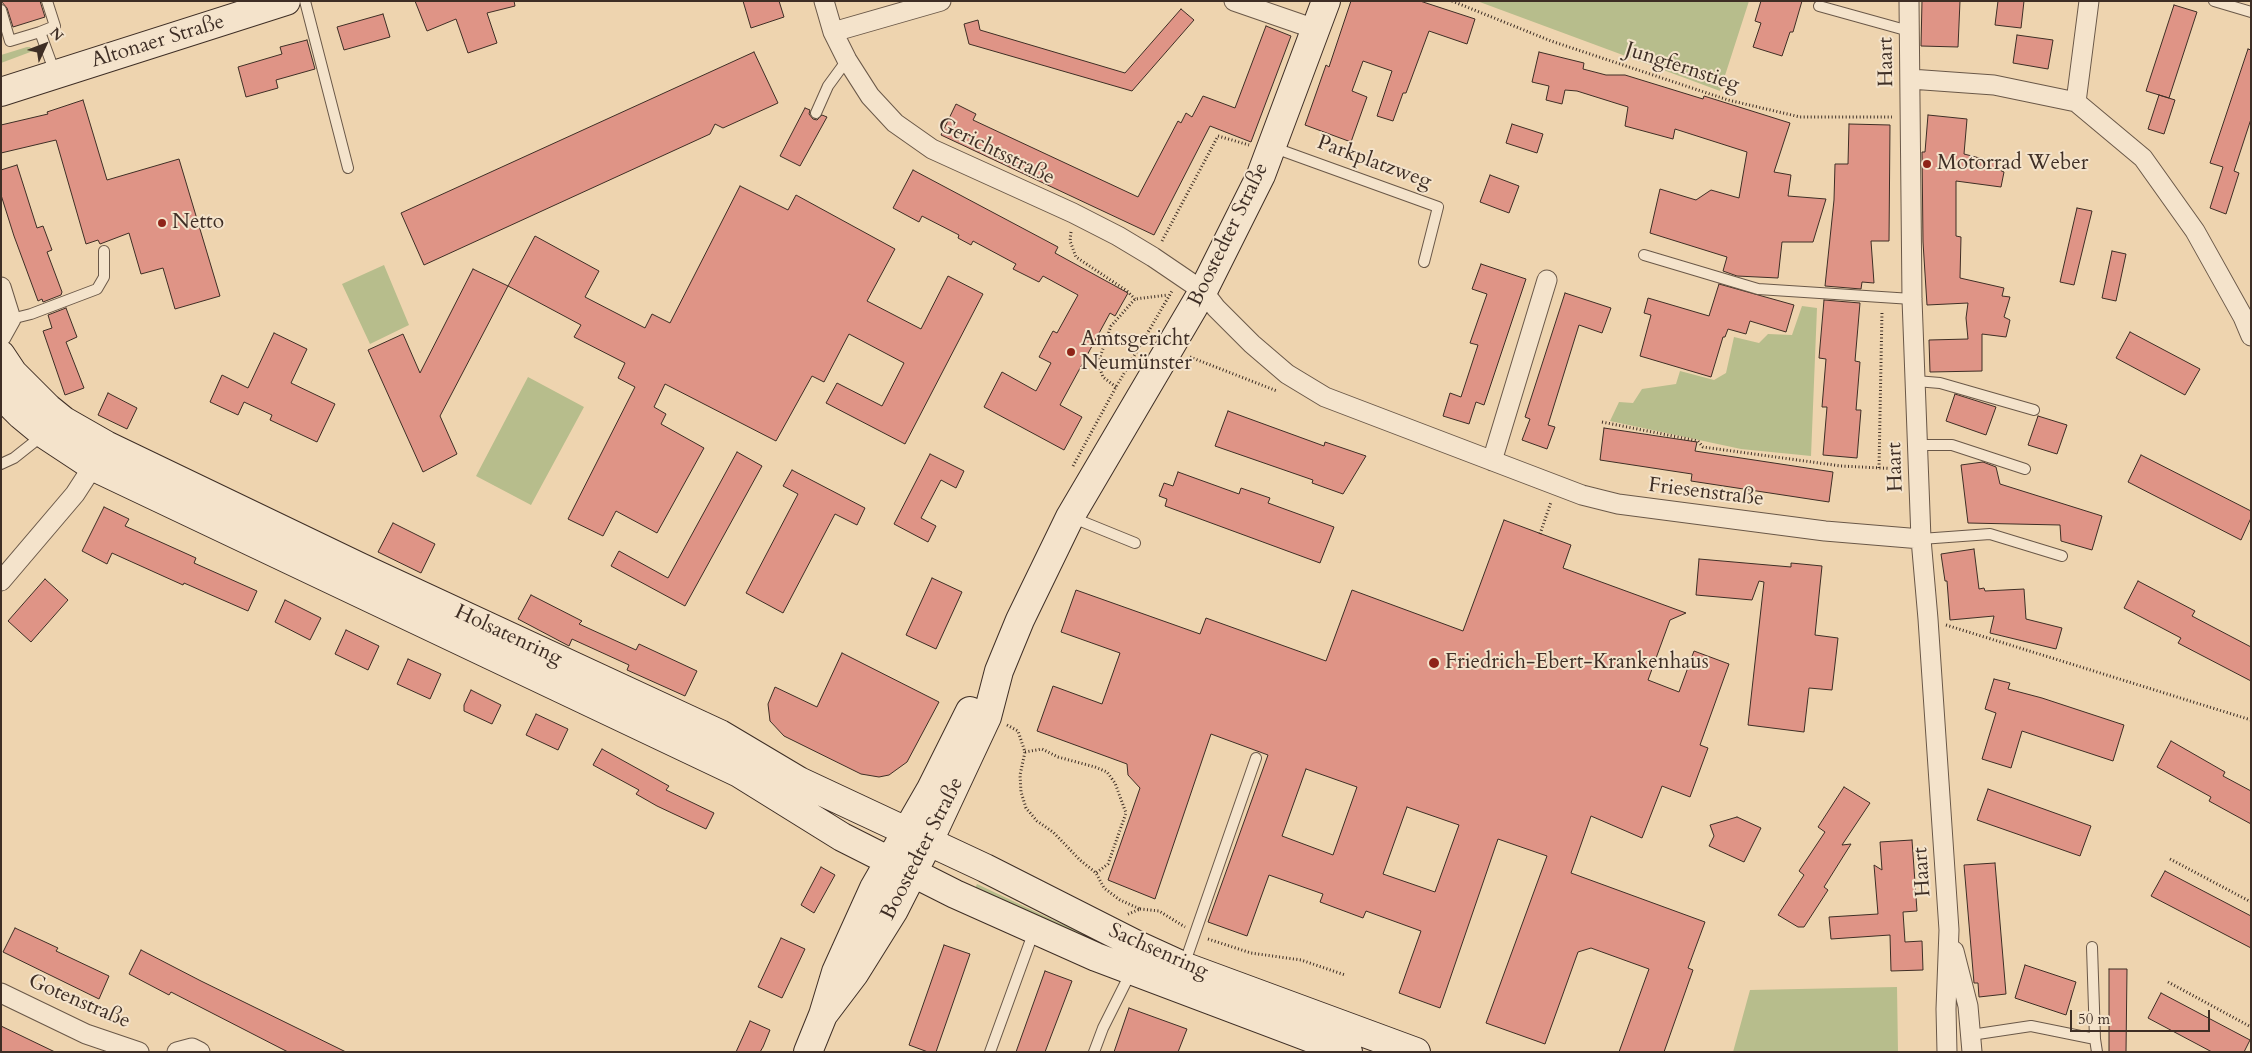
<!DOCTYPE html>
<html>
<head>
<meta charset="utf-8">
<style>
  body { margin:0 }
  #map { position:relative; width:2252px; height:1053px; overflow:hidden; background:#eed4af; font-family:Cardo,serif }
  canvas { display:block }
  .frame { position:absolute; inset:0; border:2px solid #3e2e25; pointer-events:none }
  .north { position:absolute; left:20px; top:20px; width:50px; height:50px; -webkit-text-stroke:4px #f4e3cb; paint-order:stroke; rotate:47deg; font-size:14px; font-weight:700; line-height:20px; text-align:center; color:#3e2e25 }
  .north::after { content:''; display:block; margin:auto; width:18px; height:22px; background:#3e2e25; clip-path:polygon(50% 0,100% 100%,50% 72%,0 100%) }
  .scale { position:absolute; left:2070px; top:1010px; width:140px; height:22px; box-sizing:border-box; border:2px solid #3e2e25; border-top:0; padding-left:6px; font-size:15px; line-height:18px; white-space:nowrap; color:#3e2e25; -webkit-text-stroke:4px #f4e3cb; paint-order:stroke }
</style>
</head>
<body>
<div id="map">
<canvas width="2252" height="1053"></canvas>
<div class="frame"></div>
<div class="north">N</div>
<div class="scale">50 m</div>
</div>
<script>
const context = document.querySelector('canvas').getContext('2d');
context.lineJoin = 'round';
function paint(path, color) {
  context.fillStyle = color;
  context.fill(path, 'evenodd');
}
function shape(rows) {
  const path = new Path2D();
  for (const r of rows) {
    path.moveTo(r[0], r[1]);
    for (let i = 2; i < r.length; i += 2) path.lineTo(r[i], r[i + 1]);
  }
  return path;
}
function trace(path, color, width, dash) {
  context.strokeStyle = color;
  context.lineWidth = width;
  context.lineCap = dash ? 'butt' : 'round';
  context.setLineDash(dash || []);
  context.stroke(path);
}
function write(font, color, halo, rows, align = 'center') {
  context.font = font + ' Cardo,serif';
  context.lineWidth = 4;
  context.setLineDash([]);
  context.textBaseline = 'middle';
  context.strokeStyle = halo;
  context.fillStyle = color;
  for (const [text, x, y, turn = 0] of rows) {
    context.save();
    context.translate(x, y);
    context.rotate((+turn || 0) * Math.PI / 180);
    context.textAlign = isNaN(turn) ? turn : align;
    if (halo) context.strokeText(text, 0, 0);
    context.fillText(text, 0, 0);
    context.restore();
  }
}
paint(shape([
  [1477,1,1749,1,1720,91],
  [27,47,30,47,33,51,1,63,1,55],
  [384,265,409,325,370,344,342,284],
  [1802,306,1817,308,1811,456,1741,449,1610,421,1619,402,1633,403,1642,389,1676,384,1680,371,1714,380,1726,373,1734,337,1759,343,1768,334,1792,335],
  [528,377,584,407,531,505,476,476],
  [977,884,1053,920,1169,970,1134,960,974,891],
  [1897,987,1898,1052,1733,1052,1750,990]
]), '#b7bd8c');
const building = shape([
  [1,1,40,1,45,17,13,27,7,8,1,1],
  [415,1,514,1,515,6,487,13,497,43,468,53,456,19,427,31,415,1],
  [743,1,779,1,784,17,751,28,743,1],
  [1351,1,1420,1,1475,19,1467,44,1429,31,1406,93,1403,93,1393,121,1377,116,1392,71,1363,61,1352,91,1367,97,1351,142,1305,125,1326,65,1329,67,1351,1],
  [1761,1,1802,1,1793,32,1790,32,1782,56,1753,47,1761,23,1755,21,1761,1],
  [1922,1,1960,1,1958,47,1921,46,1922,1],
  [1998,1,2024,1,2021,28,1995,25,1998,1],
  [2174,5,2197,12,2169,98,2146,91,2174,5],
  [1181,9,1194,20,1132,91,969,44,964,24,978,20,980,30,1125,73,1181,9],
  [383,14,390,37,344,50,337,27,383,14],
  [1266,26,1291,36,1251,142,1210,126,1154,235,941,135,956,104,976,114,973,120,1138,197,1178,121,1181,123,1186,113,1192,117,1203,96,1235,108,1266,26],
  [2017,35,2053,40,2048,69,2013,63,2017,35],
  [307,40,315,69,276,80,278,88,246,97,238,67,282,54,280,47,307,40],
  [2248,49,2251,50,2251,119,2234,171,2239,173,2226,214,2210,208,2223,167,2210,163,2248,49],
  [754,52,778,103,723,128,715,124,710,134,424,265,401,213,754,52],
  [1539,52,1584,63,1583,69,1606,75,1625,75,1703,99,1704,96,1790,123,1774,172,1791,175,1788,196,1826,199,1813,242,1782,242,1778,278,1737,276,1723,271,1727,257,1650,233,1660,189,1696,200,1711,190,1739,198,1747,152,1675,129,1673,139,1625,126,1628,107,1577,91,1565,90,1562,104,1546,100,1549,86,1532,82,1539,52],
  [2159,95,2175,100,2164,134,2148,129,2159,95],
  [83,100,107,180,179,159,220,296,175,309,163,268,141,274,129,233,100,244,98,240,86,244,56,140,1,153,1,125,48,114,47,112,83,100],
  [805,108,810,110,809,114,813,119,817,120,822,115,827,117,800,166,780,156,805,108],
  [1928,115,1967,119,1964,154,1999,163,1997,169,2004,172,2001,187,1956,181,1956,236,1961,237,1960,278,2004,288,2002,296,2010,297,2004,317,2010,320,2006,337,1982,334,1982,371,1930,372,1929,340,1968,339,1966,318,1968,303,1927,305,1923,242,1922,152,1925,152,1928,115],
  [1512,124,1543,134,1537,153,1506,143,1512,124],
  [1849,124,1890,125,1889,241,1871,241,1874,283,1862,282,1861,289,1825,286,1834,200,1835,164,1848,164,1849,124],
  [17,165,37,228,43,226,52,250,47,252,62,292,61,295,43,302,42,299,38,301,14,236,1,195,1,170,17,165],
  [913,170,1058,247,1055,253,1128,293,1115,316,1110,313,1060,405,1082,417,1064,450,984,407,1002,372,1036,391,1051,363,1039,357,1053,331,1057,333,1078,295,1043,276,1039,282,1013,269,1016,264,973,241,971,245,958,238,959,235,922,216,919,222,893,208,913,170],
  [1490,175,1519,186,1509,213,1480,202,1490,175],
  [740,186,788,210,796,195,895,249,867,301,921,329,948,276,983,294,905,444,826,403,837,383,882,406,904,363,849,334,824,382,812,376,776,441,665,384,654,407,666,414,661,424,704,448,657,533,616,511,603,536,568,519,635,387,618,378,625,363,574,337,581,325,508,286,535,236,599,271,585,297,645,328,652,314,670,323,740,186],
  [2077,208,2092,211,2074,285,2060,282,2077,208],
  [2112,251,2126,254,2116,301,2102,298,2112,251],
  [1481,264,1526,279,1484,405,1476,402,1469,424,1443,416,1450,393,1461,397,1478,345,1470,343,1487,294,1472,289,1481,264],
  [473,269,508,286,440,416,457,454,423,472,368,350,403,334,420,373,473,269],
  [1719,284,1794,305,1786,332,1750,321,1746,334,1728,329,1725,337,1723,337,1711,377,1640,356,1651,315,1644,313,1648,298,1709,316,1719,284],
  [1565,293,1611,308,1602,333,1579,325,1548,425,1555,427,1547,449,1522,440,1530,419,1525,417,1565,293],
  [1824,300,1860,303,1855,361,1860,362,1856,410,1861,410,1857,458,1823,455,1827,407,1822,407,1826,359,1819,358,1824,300],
  [66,308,77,337,66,342,84,388,65,395,43,331,52,328,48,315,66,308],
  [2130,332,2200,369,2185,395,2116,358,2130,332],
  [274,333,307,349,291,383,335,404,317,442,270,420,272,415,244,402,238,415,210,402,222,375,248,388,274,333],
  [108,393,137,408,127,429,98,415,108,393],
  [1955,394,1996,407,1986,435,1946,421,1955,394],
  [1228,411,1324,446,1325,442,1366,456,1343,494,1312,483,1313,480,1215,446,1228,411],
  [2038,416,2067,425,2057,454,2028,445,2038,416],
  [1604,428,1697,442,1695,451,1833,472,1829,502,1691,481,1692,474,1600,460,1604,428],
  [737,452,762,466,685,606,611,566,619,551,668,578,737,452],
  [930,454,964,471,956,488,941,480,921,518,936,526,928,542,894,524,930,454],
  [2141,455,2251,511,2251,518,2241,540,2128,482,2141,455],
  [1983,462,1996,467,2000,484,2102,516,2092,550,2061,541,2060,525,1968,523,1961,465,1983,462],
  [792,470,865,508,857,525,835,514,783,613,746,593,798,494,783,486,792,470],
  [1178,472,1239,494,1241,488,1270,498,1268,503,1334,527,1320,563,1165,506,1167,499,1159,496,1164,483,1173,486,1178,472],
  [104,507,129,519,125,526,196,558,194,563,257,591,248,611,184,583,183,585,112,553,107,564,82,551,104,507],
  [1504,520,1571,545,1563,568,1686,613,1670,620,1648,680,1679,692,1694,651,1729,664,1700,745,1708,748,1690,797,1662,786,1642,838,1591,816,1571,873,1705,922,1688,968,1693,970,1664,1052,1619,1052,1649,969,1591,948,1578,952,1545,1044,1486,1023,1547,856,1498,839,1440,1008,1399,993,1421,931,1366,911,1363,918,1320,902,1323,894,1269,875,1247,936,1208,922,1268,755,1211,734,1155,899,1108,880,1140,788,1128,775,1127,764,1037,731,1053,686,1102,704,1120,653,1061,632,1076,590,1200,634,1206,618,1326,661,1352,590,1463,631,1504,520],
  [1306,769,1357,787,1333,855,1282,836,1306,769],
  [1407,807,1459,825,1435,892,1383,874,1407,807],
  [393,523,435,544,421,573,378,552,393,523],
  [1974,549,1979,589,1984,588,1985,591,2024,589,2026,619,2062,628,2056,649,1990,633,1994,616,1950,620,1947,581,1945,581,1941,554,1974,549],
  [1699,559,1791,567,1791,563,1822,566,1815,635,1838,638,1832,690,1809,688,1804,732,1748,725,1764,582,1759,581,1752,600,1696,595,1699,559],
  [932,578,962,592,936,649,906,635,932,578],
  [45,579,68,600,31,642,8,621,45,579],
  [2138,581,2195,611,2192,616,2251,647,2251,681,2178,643,2181,638,2124,608,2138,581],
  [531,595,582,621,579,624,636,650,639,644,697,671,685,696,627,670,629,665,572,639,569,646,518,619,531,595],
  [285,600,321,618,310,640,275,622,285,600],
  [346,630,379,646,368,670,335,654,346,630],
  [842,653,939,702,907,762,889,775,879,777,861,774,784,736,770,721,768,704,775,687,817,707,842,653],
  [408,659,441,674,430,699,397,684,408,659],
  [1994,679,2010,683,2008,689,2042,698,2124,725,2113,761,2022,731,2011,768,1982,759,1996,713,1985,709,1994,679],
  [471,690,501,705,492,724,464,711,464,705,471,690],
  [536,714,568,729,558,750,526,735,536,714],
  [2171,741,2225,772,2223,776,2251,791,2251,824,2209,801,2211,797,2157,767,2171,741],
  [602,749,669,786,666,790,714,813,706,829,657,806,636,794,639,790,593,765,602,749],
  [1844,787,1870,803,1842,845,1851,844,1824,887,1828,890,1804,927,1798,927,1778,915,1804,875,1799,871,1825,832,1818,827,1844,787],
  [1988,789,2091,826,2080,856,1977,820,1988,789],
  [1737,817,1761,828,1744,862,1709,846,1714,836,1710,825,1737,817],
  [1912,840,1917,911,1903,912,1905,942,1922,941,1923,970,1891,971,1890,935,1831,939,1829,917,1878,914,1874,865,1882,870,1880,842,1912,840],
  [1995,863,2006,994,1979,997,1978,983,1974,983,1964,865,1995,863],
  [821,867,835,875,814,913,801,905,821,867],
  [2165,871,2251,916,2251,948,2151,896,2165,871],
  [15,928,58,948,56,951,109,976,99,999,3,952,15,928],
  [781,938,805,949,782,998,758,987,781,938],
  [944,945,970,954,936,1052,928,1052,909,1045,944,945],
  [141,950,201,981,346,1052,288,1052,171,992,169,995,129,974,141,950],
  [2025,965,2076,982,2066,1015,2015,998,2025,965],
  [2109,969,2127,969,2126,1052,2109,1052,2109,969],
  [1045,971,1072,981,1045,1052,1016,1052,1045,971],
  [2161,993,2250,1040,2244,1052,2212,1052,2148,1018,2161,993],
  [1129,1008,1187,1029,1178,1052,1114,1052,1129,1008],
  [750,1021,770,1030,763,1047,760,1052,736,1052,750,1021],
  [1,1026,55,1052,1,1052,1,1026]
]);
paint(building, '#df9486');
trace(building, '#3e2e25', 1);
const lane = shape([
  [305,1,348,168],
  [2214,1,2251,12],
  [1819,6,1909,31],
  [1,10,10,41,40,32,55,73],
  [40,32,55,26,47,1],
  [816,113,828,86,847,60],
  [1272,147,1438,207,1424,262],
  [1644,255,1758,289,1912,299],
  [11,319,31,314,97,289,104,277,104,251],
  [1916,381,1940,383,2034,410],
  [1918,445,1952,445,2025,469],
  [1,464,14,458,43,435],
  [1071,517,1135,543],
  [1921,539,1990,534,2062,556],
  [1184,965,1256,758],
  [1971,1035,2031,1026,2095,1039,2092,947],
  [2095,1039,2097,1052],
  [990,1052,1034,931],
  [1094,1052,1103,1028,1131,972]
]);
const street = shape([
  [824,1,833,32,847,60,870,96,895,123,932,149,1073,213,1118,236,1153,257,1203,291,1216,308,1252,344,1287,374,1325,397,1582,495,1618,504,1825,531,1921,539],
  [1234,1,1315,29],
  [1909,1,1912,299,1921,539,1928,619,1949,930,1946,1009,1947,1052],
  [833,32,941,1],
  [1910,79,1994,85,2076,102,2143,158,2195,231,2243,317,2251,336],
  [2076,102,2089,1],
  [1,287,11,319,1,337],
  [1492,461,1547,280],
  [1,581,75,494,99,457],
  [1954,951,1968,1006,1972,1052],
  [1,993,86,1034,139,1052],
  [177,1052,192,1048,200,1052]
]);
const secondary = shape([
  [1,92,286,1],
  [1,355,13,373,48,408,64,421,106,445,360,567,720,734,799,781,985,868,1137,945,1183,966,1416,1052],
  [1,395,21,415,44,434,94,467,739,773,842,837,955,894,1096,957,1348,1052],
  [823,1015,854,974,894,910,929,841,987,717,999,671,1020,620,1070,517,1203,291,1261,175,1326,1],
  [808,1052,823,1015,836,972,874,888,931,789,970,711]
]);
trace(lane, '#6a5848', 12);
trace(street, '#6a5848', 21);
trace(secondary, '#3e2e25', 30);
trace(shape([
  [1452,1,1551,41,1728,100,1800,117,1892,117],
  [1071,232,1070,241,1076,257,1127,291,1135,299],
  [1162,241,1218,136,1249,145],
  [1190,357,1277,391],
  [1116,387,1103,377,1098,363,1111,326,1135,299,1168,295],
  [1602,422,1698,441,1703,447,1841,466,1901,469],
  [1073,466,1116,387,1172,291],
  [1879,468,1882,311],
  [1540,534,1551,502],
  [1946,625,2251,720],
  [1007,725,1018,731,1025,752,1020,775,1021,792,1026,808,1037,821,1053,832,1080,860,1096,873,1104,888,1120,900,1140,909,1126,915],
  [1025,752,1042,749,1058,757,1095,767,1107,772,1115,783,1126,813,1108,864,1096,873],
  [2170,859,2251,902],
  [1140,909,1159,911,1185,927],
  [1208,939,1251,953,1301,960,1345,975],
  [2168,982,2251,1027]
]), '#3e2e25', 3, [1, 2.5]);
trace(lane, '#f4e3cb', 10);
trace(street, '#f4e3cb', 19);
trace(secondary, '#f4e3cb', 28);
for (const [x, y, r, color] of [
  [1927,164,5,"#8f2418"],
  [162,223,5,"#8f2418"],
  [1071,352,5,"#8f2418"],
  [1434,663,6,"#8f2418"]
]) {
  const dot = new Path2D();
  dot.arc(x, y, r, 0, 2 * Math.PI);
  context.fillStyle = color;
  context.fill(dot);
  trace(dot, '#f4e3cb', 2);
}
write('21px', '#3e2e25', '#f4e3cb', [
  ["Altonaer Straße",158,42,-17],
  ["Haart",1887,62,-91],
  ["Jungfernstieg",1682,68,18],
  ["Gerichtsstraße",996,152,26],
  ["Parkplatzweg",1374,163,20],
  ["Boostedter Straße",1229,235,-64],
  ["Haart",1896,467,-92],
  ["Friesenstraße",1706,493,7],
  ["Holsatenring",508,636,25],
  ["Boostedter Straße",923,849,-63],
  ["Haart",1923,872,-94],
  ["Sachsenring",1158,952,24],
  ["Gotenstraße",79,1002,23]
]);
write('21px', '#3e2e25', '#f4e3cb', [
  ["Motorrad Weber",1937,164],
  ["Netto",172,223],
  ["Amtsgericht",1081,340],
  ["Neumünster",1081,364],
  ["Friedrich-Ebert-Krankenhaus",1445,663]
], 'left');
</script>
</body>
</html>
